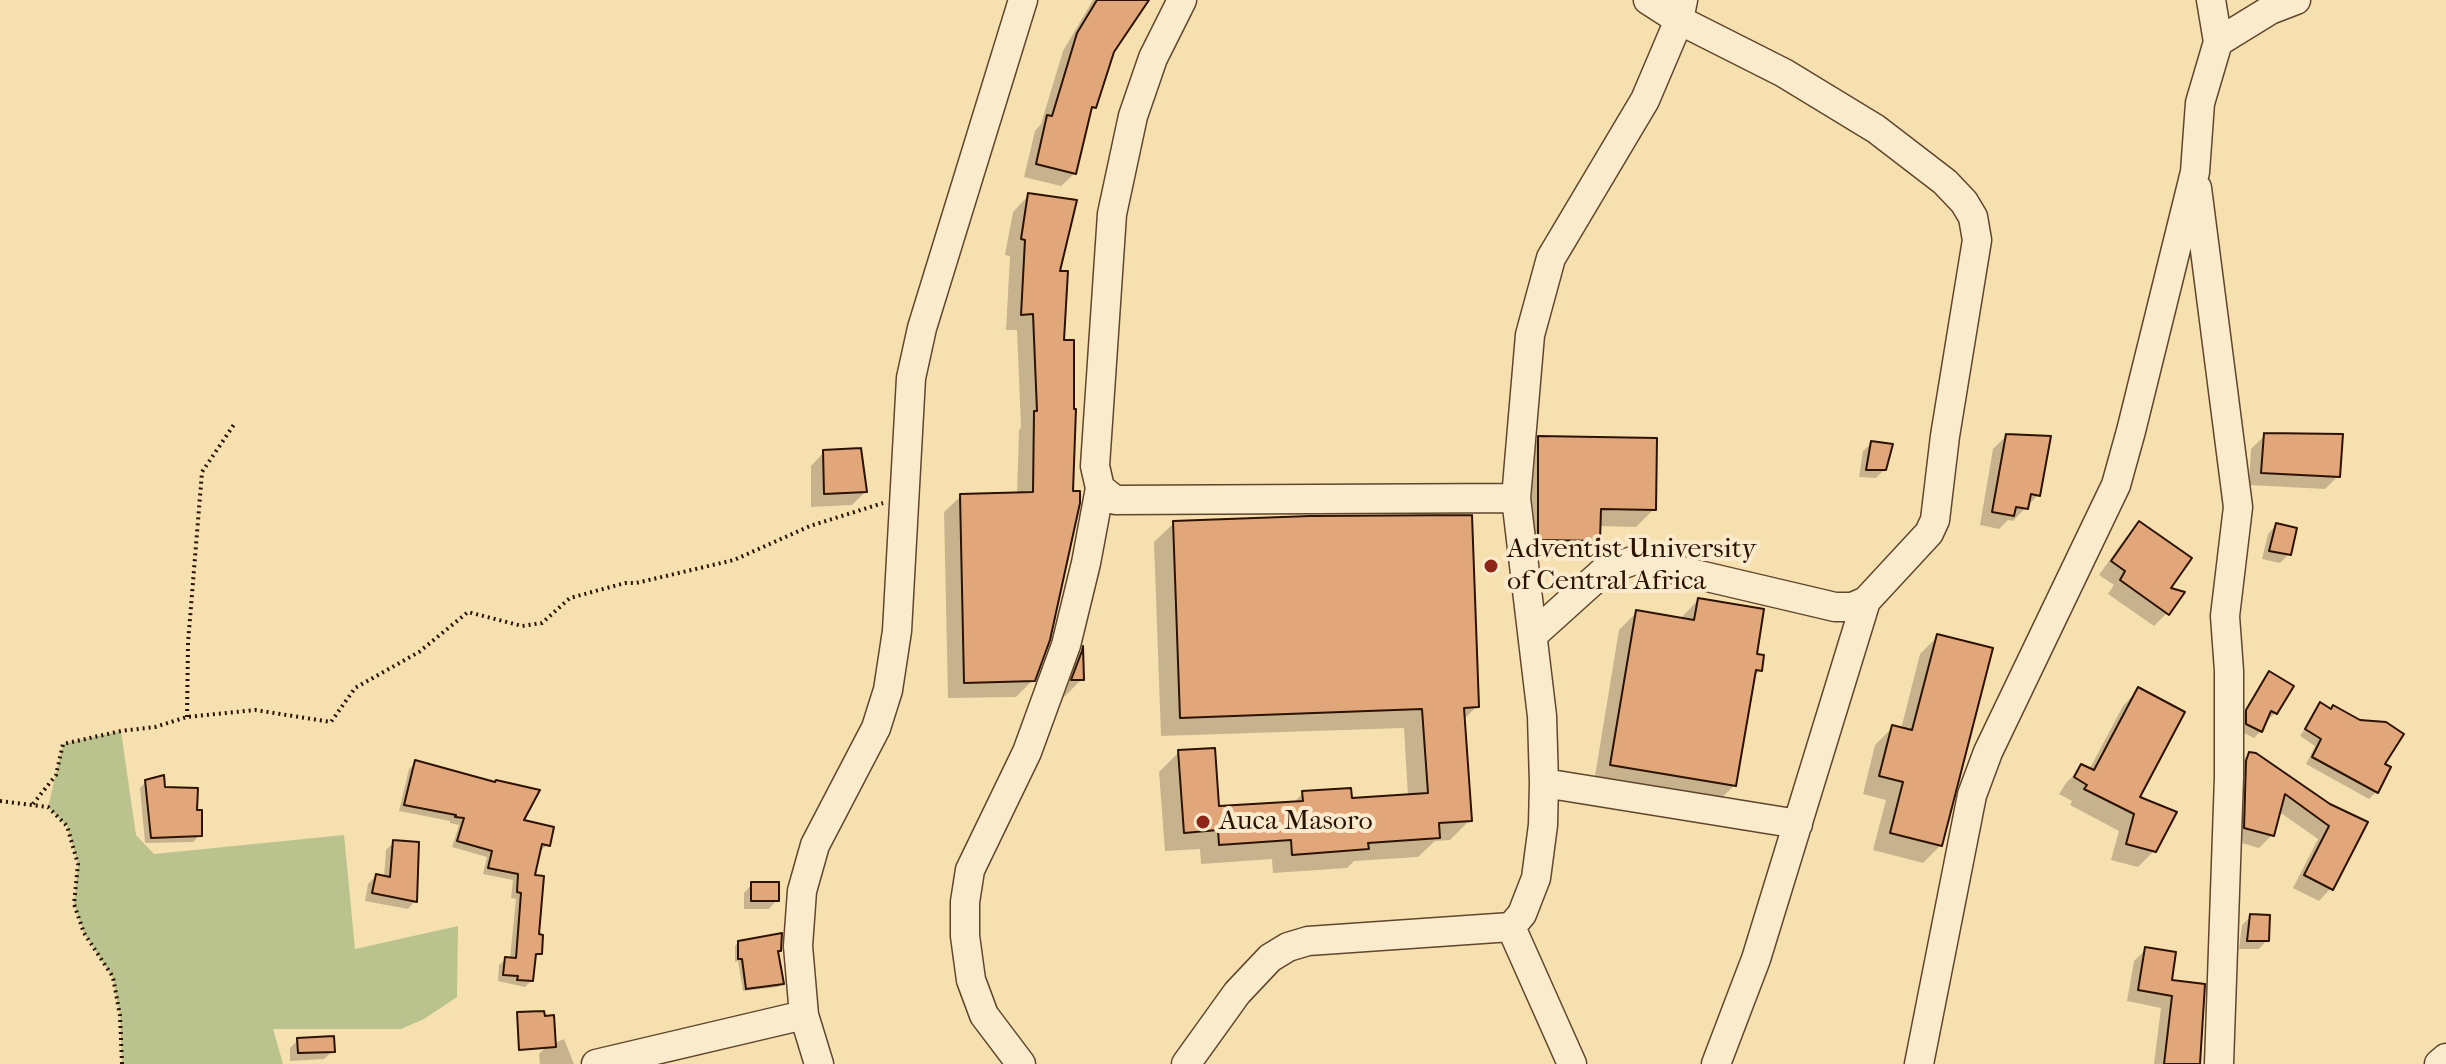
<!DOCTYPE html>
<html>
<head>
<meta charset="utf-8">
<style>
  body { margin:0 }
  canvas { display:block; background:#f7e0b0 }
</style>
</head>
<body>
<canvas width="2446" height="1064"></canvas>
<script>
const context = document.querySelector('canvas').getContext('2d');
context.lineJoin = 'round';
function paint(path, color) {
  context.fillStyle = color;
  context.fill(path, 'evenodd');
}
function shape(rows) {
  const path = new Path2D();
  for (const r of rows) {
    path.moveTo(r[0], r[1]);
    for (let i = 2; i < r.length; i += 2) path.lineTo(r[i], r[i + 1]);
  }
  return path;
}
function trace(path, color, width, dash) {
  context.strokeStyle = color;
  context.lineWidth = width;
  context.lineCap = dash ? 'butt' : 'round';
  context.setLineDash(dash || []);
  context.stroke(path);
}
function write(font, color, halo, rows, align = 'center') {
  context.font = font + ' "IM FELL French Canon",serif';
  context.lineWidth = 8;
  context.setLineDash([]);
  context.textBaseline = 'middle';
  context.strokeStyle = halo;
  context.fillStyle = color;
  for (const [text, x, y, turn = 0] of rows) {
    context.save();
    context.translate(x, y);
    context.rotate((+turn || 0) * Math.PI / 180);
    context.textAlign = isNaN(turn) ? turn : align;
    if (halo) context.strokeText(text, 0, 0);
    context.fillText(text, 0, 0);
    context.restore();
  }
}
paint(shape([
  [121,731,136,835,154,854,344,835,355,949,458,926,457,997,424,1019,401,1029,273,1029,283,1064,122,1064,120,1016,113,978,84,933,74,904,78,864,67,826,48,807,63,744]
]), '#bac38d');
paint(shape([
  [1093,0,1139,0,1112,51,1095,107,1089,113,1075,173,1061,186,1024,177,1035,131,1041,124,1063,51],
  [1029,195,1057,273,1033,680,1016,697,948,698,944,512,961,496,1017,494,1019,430,1021,427,1017,330,1006,330,1010,256,1005,255,1013,212],
  [2265,435,2338,476,2325,489,2249,485,2251,449],
  [2006,436,2038,495,2013,521,2008,520,1999,529,1980,525,1993,449],
  [1539,438,1654,509,1636,527,1598,526,1598,541,1580,558,1521,557,1522,455],
  [1872,443,1885,469,1876,478,1859,477,1863,451],
  [824,452,865,492,852,505,811,507,811,466],
  [1174,523,1477,706,1463,720,1470,820,1450,840,1435,841,1418,857,1354,861,1347,868,1273,873,1272,859,1201,864,1200,849,1165,851,1159,772,1179,752,1217,808,1292,804,1303,793,1350,800,1408,796,1404,728,1161,736,1154,542],
  [2140,523,2168,589,2167,613,2154,626,2108,594,2114,585,2099,575,2126,537],
  [2276,525,2289,554,2280,563,2262,559,2268,534],
  [1698,600,1754,656,1760,670,1753,677,1735,785,1717,802,1594,782,1619,630,1637,612,1680,619],
  [1938,636,1941,845,1923,863,1873,850,1886,800,1863,794,1875,745,1893,727,1901,729,1920,654],
  [1081,651,1082,679,1064,697,1055,697,1066,666],
  [2269,674,2291,686,2275,713,2268,720,2265,719,2261,731,2254,738,2240,731,2240,720,2262,681],
  [2138,690,2138,798,2154,851,2138,867,2111,860,2119,831,2070,805,2072,801,2059,794,2066,783,2082,767,2089,770,2123,706],
  [2320,705,2359,722,2382,765,2376,792,2369,799,2306,764,2315,746,2300,736],
  [2249,754,2329,805,2331,888,2319,901,2293,888,2318,839,2278,811,2272,835,2259,848,2232,840,2237,766],
  [416,763,521,821,548,845,539,851,533,877,540,953,533,959,532,980,525,987,498,981,499,965,506,959,510,959,516,899,511,898,513,880,483,874,487,857,452,847,459,825,450,823,450,821,399,811,409,769],
  [146,782,163,789,195,812,200,835,193,842,145,843,140,788],
  [393,843,415,901,408,909,365,901,368,884,376,876,384,877,386,850],
  [752,884,777,900,769,909,744,909,744,893],
  [2251,916,2267,940,2259,949,2239,949,2242,925],
  [739,942,779,950,777,953,782,983,778,987,743,991,738,961,735,962,735,946],
  [2146,949,2169,982,2198,1064,2154,1064,2161,1008,2127,1001,2134,961],
  [564,1039,574,1064,540,1064,539,1054,546,1047],
  [298,1040,333,1051,324,1059,290,1061,290,1048]
]), '#0003');
const building = shape([
  [1097,0,1149,0,1114,52,1096,108,1092,107,1076,174,1036,164,1047,115,1052,116,1077,33,1097,0],
  [1028,193,1077,200,1060,271,1068,271,1064,340,1074,340,1074,409,1076,409,1073,491,1080,491,1080,503,1050,640,1035,681,964,683,960,494,1033,492,1034,411,1037,411,1033,314,1021,315,1025,240,1021,239,1028,193],
  [2264,433,2343,434,2340,477,2261,473,2264,433],
  [2006,434,2051,436,2040,496,2031,494,2028,509,2016,507,2014,516,1992,512,2006,434],
  [1538,436,1657,438,1656,510,1601,509,1600,541,1538,540,1538,436],
  [1871,441,1893,444,1886,470,1866,470,1871,441],
  [861,448,867,492,824,494,823,450,861,448],
  [1472,515,1479,707,1464,708,1472,821,1439,823,1440,838,1368,843,1369,849,1292,855,1291,840,1219,845,1218,830,1184,833,1178,750,1215,748,1219,806,1303,801,1302,791,1351,788,1352,798,1428,793,1422,709,1180,718,1173,521,1310,516,1472,515],
  [2139,521,2192,558,2171,588,2185,592,2169,615,2120,580,2125,571,2111,561,2139,521],
  [2276,523,2297,528,2291,555,2269,551,2276,523],
  [1698,598,1764,609,1757,654,1764,655,1762,671,1756,670,1736,786,1610,765,1636,610,1694,620,1698,598],
  [1937,634,1993,648,1942,846,1890,833,1903,782,1879,776,1892,725,1912,730,1937,634],
  [1083,646,1084,680,1071,680,1082,651,1083,646],
  [2269,671,2294,686,2277,714,2271,711,2262,732,2246,724,2246,710,2269,671],
  [2138,687,2185,712,2140,797,2177,812,2156,852,2126,844,2134,814,2084,789,2087,785,2074,777,2081,764,2094,770,2138,687],
  [2320,702,2331,709,2333,705,2360,720,2386,722,2404,734,2385,764,2391,767,2378,793,2312,757,2321,739,2305,729,2320,702],
  [2249,752,2256,753,2330,804,2368,822,2333,890,2304,875,2329,826,2285,794,2274,836,2244,828,2246,761,2249,752],
  [415,760,495,782,496,780,540,790,524,820,554,827,550,846,542,844,535,875,544,876,539,934,543,935,542,954,536,954,533,981,517,980,518,976,503,975,505,957,516,958,521,893,517,892,518,874,488,868,492,851,457,841,464,818,455,817,456,815,404,805,415,760],
  [164,775,165,787,198,788,197,810,202,810,202,836,151,838,145,780,164,775],
  [393,840,419,842,417,902,372,893,376,874,390,877,393,840],
  [751,882,779,882,779,901,751,901,751,882],
  [2250,914,2270,915,2269,941,2247,941,2250,914],
  [782,933,781,951,778,951,784,984,746,989,742,959,738,959,738,941,782,933],
  [2145,947,2176,952,2172,980,2205,984,2200,1064,2164,1064,2172,996,2138,990,2145,947],
  [544,1011,545,1016,554,1015,556,1047,519,1050,517,1012,544,1011],
  [334,1036,335,1052,298,1053,297,1038,334,1036]
]);
paint(building, '#e1a77a');
trace(building, '#2c1200', 2);
const minor = shape([
  [1182,0,1153,58,1133,116,1112,214,1095,466,1100,488,1115,500,1516,498],
  [2218,42,2270,10,2296,0],
  [2197,188,2238,507,2225,616,2229,671,2229,777,2219,1064],
  [1533,635,1604,571,1635,560,1835,607,1852,607,1866,601,1929,533,1935,520,1945,436,1977,240,1973,217,1964,202,1945,182,1876,129,1784,73,1679,20,1648,0],
  [1544,783,1798,824],
  [1511,927,1572,1064],
  [596,1064,804,1015],
  [819,1064,804,1015,798,946,802,891,815,845,876,728,888,690,897,631,911,378,922,328,1023,0],
  [1021,1064,984,1015,971,980,965,936,965,902,970,870,1027,752,1066,645,1086,563,1100,488],
  [1186,1064,1237,993,1270,958,1288,947,1308,941,1511,927,1522,914,1536,878,1543,825,1544,783,1542,716,1516,498,1530,335,1551,258,1645,100,1679,20,1683,0],
  [1716,1064,1756,959,1866,601],
  [1919,1064,1972,795,1988,752,2116,485,2131,431,2195,172,2200,103,2218,42,2211,0],
  [2439,1064,2446,1058]
]);
trace(minor, '#5f462c', 31);
trace(shape([
  [187,717,188,643,202,472,235,423],
  [0,801,48,807,67,826,78,864,74,904,84,933,113,977,120,1016,122,1064],
  [33,804,56,775,63,744,121,731,155,727,187,717,255,710,331,722,355,688,419,652,468,612,522,626,542,623,570,598,625,583,636,583,734,560,810,526,883,503]
]), '#2c1200', 4, [2, 4]);
trace(minor, '#faebcc', 28);
for (const [x, y, r, color] of [
  [1491,566,8,"#8f2418"],
  [1203,822,8,"#8f2418"]
]) {
  const dot = new Path2D();
  dot.arc(x, y, r, 0, 2 * Math.PI);
  context.fillStyle = color;
  context.fill(dot);
  trace(dot, '#faebcc', 3);
}
write('28px', '#2c1200', '#faebcc', [
  ["Adventist University",1507,550],
  ["of Central Africa",1507,582],
  ["Auca Masoro",1219,822]
], 'left');
</script>
</body>
</html>
